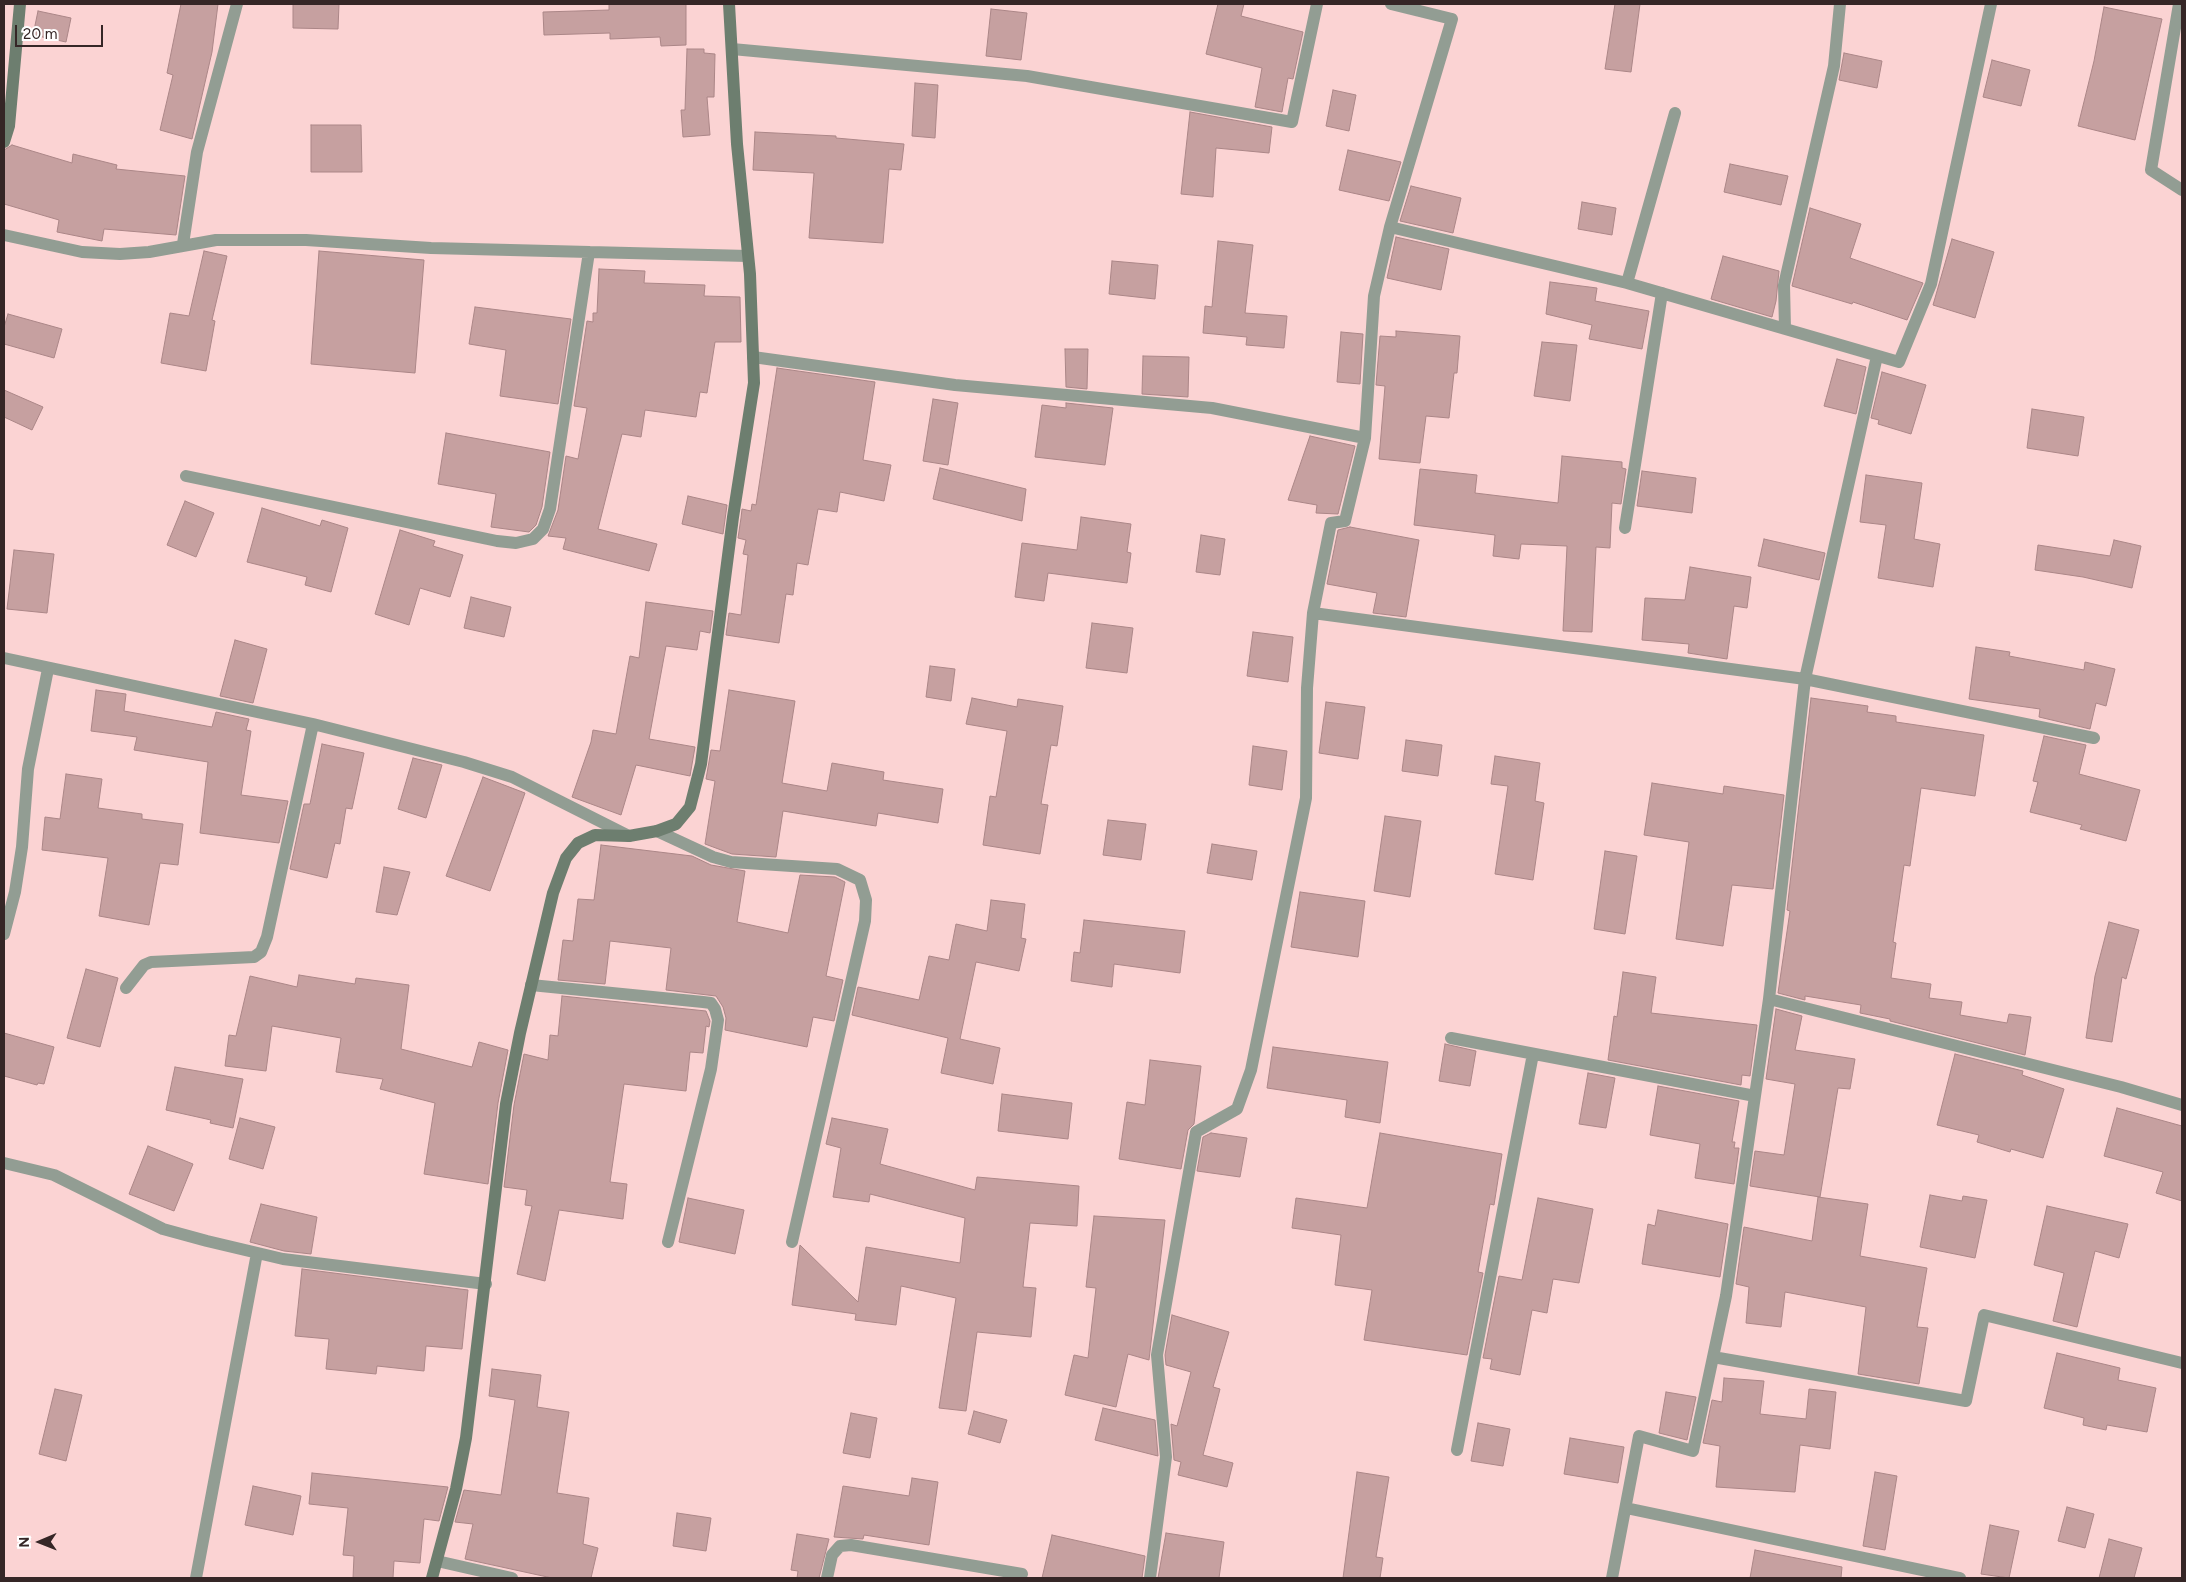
<!DOCTYPE html>
<html>
<head>
<meta charset="utf-8">
<style>
  body { margin:0 }
  #map { position:relative; width:2186px; height:1582px; overflow:hidden; background:#fbd3d3; font-family:Figtree,sans-serif }
  canvas { display:block }
  .frame { position:absolute; inset:0; border:5px solid #352626; pointer-events:none }
  .north { position:absolute; left:15px; top:1517px; width:50px; height:50px; -webkit-text-stroke:4px #fff; paint-order:stroke; rotate:269deg; font-size:14px; font-weight:700; line-height:20px; text-align:center; color:#352626 }
  .north::after { content:''; display:block; margin:auto; width:18px; height:22px; background:#352626; clip-path:polygon(50% 0,100% 100%,50% 72%,0 100%) }
  .scale { position:absolute; left:15px; top:25px; width:88px; height:22px; box-sizing:border-box; border:2px solid #352626; border-top:0; padding-left:6px; font-size:15px; line-height:18px; white-space:nowrap; color:#352626; -webkit-text-stroke:4px #fff; paint-order:stroke }
</style>
</head>
<body>
<div id="map">
<canvas width="2186" height="1582"></canvas>
<div class="frame"></div>
<div class="north">N</div>
<div class="scale">20 m</div>
</div>
<script>
const context = document.querySelector('canvas').getContext('2d');
context.lineJoin = 'round';
function paint(path, color) {
  context.fillStyle = color;
  context.fill(path, 'evenodd');
}
function shape(rows) {
  const path = new Path2D();
  for (const r of rows) {
    path.moveTo(r[0], r[1]);
    for (let i = 2; i < r.length; i += 2) path.lineTo(r[i], r[i + 1]);
  }
  return path;
}
function trace(path, color, width, dash) {
  context.strokeStyle = color;
  context.lineWidth = width;
  context.lineCap = dash ? 'butt' : 'round';
  context.setLineDash(dash || []);
  context.stroke(path);
}
const building = shape([
  [181,4,218,4,212,52,192,139,160,130,173,75,167,73,181,4],
  [293,4,339,4,338,29,293,28,293,4],
  [609,4,686,4,686,45,661,46,660,37,610,39,610,33,544,35,543,12,609,10,609,4],
  [1218,4,1244,4,1241,16,1303,32,1293,79,1288,78,1282,112,1255,107,1262,68,1206,54,1218,4],
  [1615,4,1640,4,1631,72,1605,69,1615,4],
  [2104,7,2162,19,2135,140,2078,126,2094,61,2104,7],
  [991,9,1027,13,1021,60,986,56,991,9],
  [38,11,71,18,66,42,33,35,38,11],
  [687,49,704,49,704,53,715,54,714,97,707,97,710,135,683,137,681,110,685,110,687,49],
  [1844,53,1882,61,1877,88,1839,80,1844,53],
  [1992,60,2030,70,2021,106,1983,97,1992,60],
  [915,83,938,85,935,138,912,136,915,83],
  [1333,90,1356,95,1349,131,1326,126,1333,90],
  [1190,112,1272,127,1269,153,1216,148,1213,197,1181,194,1190,112],
  [311,125,361,125,362,172,311,172,311,125],
  [755,132,836,136,836,138,904,144,901,170,889,169,883,243,809,238,814,173,753,170,755,132],
  [12,145,72,163,73,154,117,165,116,169,185,176,176,235,104,229,102,241,57,232,59,220,4,204,4,150,12,145],
  [1348,150,1401,162,1389,201,1339,190,1348,150],
  [1730,164,1788,176,1781,205,1724,192,1730,164],
  [1411,186,1461,198,1453,233,1400,221,1411,186],
  [1582,202,1616,208,1612,235,1578,229,1582,202],
  [1810,208,1861,224,1850,258,1923,283,1907,320,1853,302,1852,304,1792,286,1810,208],
  [1396,237,1449,249,1441,290,1387,278,1396,237],
  [1952,239,1994,252,1975,318,1933,305,1952,239],
  [1218,241,1253,245,1245,313,1287,316,1284,348,1246,345,1247,337,1203,333,1205,306,1212,307,1218,241],
  [204,251,227,256,212,320,215,321,206,371,161,363,170,313,189,316,204,251],
  [319,251,424,260,415,373,311,364,319,251],
  [1723,256,1779,271,1776,301,1772,317,1711,299,1723,256],
  [1112,261,1158,265,1155,299,1109,294,1112,261],
  [599,269,645,271,644,283,705,285,704,296,740,297,741,342,715,342,707,393,700,392,696,417,645,410,641,437,622,434,598,529,657,544,649,571,563,549,566,538,548,536,558,510,566,456,578,459,587,408,574,406,587,321,593,322,593,313,597,313,599,269],
  [1550,282,1597,288,1595,301,1649,311,1642,349,1589,339,1592,325,1546,314,1550,282],
  [475,307,571,319,558,404,500,396,506,350,469,344,475,307],
  [8,314,62,329,54,358,4,344,4,327,8,314],
  [1396,331,1460,336,1457,373,1454,373,1449,418,1426,416,1420,463,1379,459,1385,386,1376,385,1380,336,1396,337,1396,331],
  [1341,332,1363,334,1360,384,1337,382,1341,332],
  [1542,342,1577,345,1570,401,1534,396,1542,342],
  [1065,349,1088,349,1087,389,1066,387,1065,349],
  [1143,356,1189,357,1188,397,1142,394,1143,356],
  [1837,359,1866,367,1856,414,1824,406,1837,359],
  [777,368,875,382,863,460,891,465,884,501,840,492,837,512,818,509,808,565,797,563,793,595,786,594,779,643,726,635,729,613,741,615,748,555,743,554,746,540,738,538,741,518,742,509,751,511,752,504,756,505,777,368],
  [1882,372,1926,385,1911,434,1878,424,1879,420,1871,418,1882,372],
  [4,390,43,407,32,430,4,417,4,390],
  [933,399,958,403,948,465,923,461,933,399],
  [1066,403,1113,408,1105,465,1035,457,1042,405,1066,408,1066,403],
  [2032,409,2084,417,2078,456,2027,448,2032,409],
  [446,433,550,452,542,507,536,525,529,532,491,527,496,494,438,484,446,433],
  [1310,436,1355,446,1338,514,1316,513,1317,505,1288,500,1310,436],
  [1562,456,1622,462,1622,468,1626,469,1621,504,1612,503,1610,548,1596,547,1592,632,1563,631,1567,546,1521,544,1519,559,1493,556,1495,535,1414,525,1420,469,1477,475,1475,493,1558,503,1562,456],
  [940,468,1026,489,1022,521,933,499,940,468],
  [1642,471,1696,478,1692,513,1637,506,1642,471],
  [1866,475,1922,483,1914,539,1940,544,1933,587,1878,578,1886,525,1860,522,1866,475],
  [688,496,727,505,723,534,682,524,688,496],
  [185,501,214,513,196,557,167,545,185,501],
  [262,508,320,526,322,520,348,528,331,592,305,585,307,577,247,562,262,508],
  [1081,517,1131,524,1127,552,1131,553,1127,583,1048,573,1044,601,1015,597,1022,543,1077,550,1081,517],
  [1350,527,1419,540,1406,617,1373,613,1377,593,1327,584,1338,530,1350,527],
  [400,530,435,541,433,546,463,555,450,597,420,588,409,625,375,614,400,530],
  [1201,535,1225,539,1220,575,1196,572,1201,535],
  [1764,539,1825,553,1819,580,1758,566,1764,539],
  [2114,540,2141,546,2132,588,2083,577,2035,570,2038,545,2110,556,2114,540],
  [14,550,54,554,47,613,7,609,14,550],
  [1690,567,1751,577,1747,608,1734,606,1727,659,1688,653,1689,644,1642,640,1645,598,1685,600,1690,567],
  [471,597,511,607,504,637,464,628,471,597],
  [646,602,713,611,710,633,700,631,697,650,666,646,649,739,695,747,690,776,636,765,621,815,572,797,591,742,593,730,616,734,630,656,639,658,646,602],
  [1092,623,1133,628,1127,673,1086,668,1092,623],
  [1253,632,1293,637,1288,682,1247,676,1253,632],
  [235,640,267,649,253,703,220,696,235,640],
  [1976,647,2010,652,2009,656,2084,670,2085,662,2115,669,2106,706,2096,703,2090,729,2039,717,2040,709,1969,699,1976,647],
  [930,666,955,669,951,701,926,697,930,666],
  [96,690,126,694,124,711,212,727,216,712,249,719,246,730,251,731,241,795,288,801,279,843,200,833,208,762,134,750,137,737,91,731,96,690],
  [729,690,795,701,782,783,827,791,832,763,884,772,883,780,943,789,938,823,878,813,876,826,783,811,776,857,732,854,705,844,715,781,706,779,711,750,720,751,729,690],
  [972,698,1017,707,1018,699,1063,706,1057,746,1051,745,1041,804,1048,805,1040,854,983,845,990,796,996,797,1007,731,966,724,972,698],
  [1811,698,1868,706,1867,712,1896,716,1896,722,1984,735,1975,796,1921,788,1910,866,1904,865,1893,942,1896,943,1891,978,1931,984,1929,998,1962,1002,1960,1015,2007,1023,2009,1014,2031,1017,2025,1055,1890,1021,1890,1019,1860,1013,1861,1005,1805,996,1805,1000,1778,993,1790,911,1787,910,1811,698],
  [1326,702,1365,707,1358,759,1319,753,1326,702],
  [2044,736,2086,745,2079,774,2140,790,2126,841,2080,829,2082,825,2030,812,2038,782,2033,781,2044,736],
  [1406,740,1442,745,1438,776,1402,771,1406,740],
  [322,744,364,753,352,809,346,808,340,844,335,843,327,878,290,869,304,804,310,804,322,744],
  [1253,746,1287,751,1282,790,1249,785,1253,746],
  [1495,756,1540,763,1535,801,1544,803,1533,880,1495,874,1508,786,1491,784,1495,756],
  [413,758,442,765,426,818,398,809,413,758],
  [66,774,102,779,98,808,142,814,142,819,183,824,178,865,160,863,149,925,99,916,108,858,42,850,45,817,60,819,66,774],
  [483,777,525,793,490,891,446,876,483,777],
  [1652,783,1723,794,1724,786,1784,795,1773,889,1732,885,1723,946,1676,939,1689,842,1644,835,1652,783],
  [1385,816,1421,821,1410,897,1374,891,1385,816],
  [1108,820,1146,824,1141,860,1103,855,1108,820],
  [1212,844,1257,851,1252,880,1207,873,1212,844],
  [601,845,692,856,711,865,745,871,737,922,788,933,800,875,835,877,845,882,826,976,843,980,834,1021,813,1017,807,1047,725,1030,726,1018,723,1007,716,996,666,990,671,948,610,941,605,984,558,980,563,940,573,941,578,899,594,900,601,845],
  [1605,851,1637,856,1625,934,1594,929,1605,851],
  [384,867,410,872,397,915,376,912,384,867],
  [1300,892,1365,901,1358,957,1291,947,1300,892],
  [991,900,1025,904,1021,938,1026,939,1019,971,976,962,960,1039,1000,1048,993,1084,941,1073,948,1038,852,1015,858,987,919,1000,929,956,949,960,956,924,987,931,991,900],
  [1084,920,1185,931,1180,973,1114,964,1112,987,1071,981,1074,952,1080,953,1084,920],
  [2109,922,2139,930,2126,979,2122,977,2112,1042,2086,1038,2095,976,2109,922],
  [86,969,118,978,100,1047,67,1038,86,969],
  [1623,972,1656,977,1651,1013,1757,1025,1750,1076,1742,1075,1741,1085,1608,1060,1614,1016,1617,1017,1623,972],
  [299,975,355,984,356,978,409,985,401,1049,472,1067,479,1042,508,1050,498,1103,488,1184,424,1174,435,1103,380,1089,383,1079,336,1072,341,1038,272,1026,266,1071,225,1066,229,1035,236,1036,250,976,297,987,299,975],
  [562,996,706,1011,710,1021,709,1027,706,1026,703,1053,690,1052,686,1091,624,1084,610,1182,627,1184,623,1219,559,1210,545,1281,517,1274,532,1206,525,1205,527,1190,504,1187,514,1105,524,1054,548,1060,550,1035,558,1036,562,996],
  [1776,1009,1802,1016,1795,1050,1855,1059,1850,1089,1838,1088,1820,1197,1750,1186,1755,1151,1784,1155,1795,1084,1766,1079,1776,1009],
  [4,1033,54,1047,44,1084,38,1083,37,1085,4,1076,4,1033],
  [1445,1044,1476,1051,1470,1086,1439,1081,1445,1044],
  [1273,1047,1388,1062,1380,1123,1345,1117,1347,1100,1267,1088,1273,1047],
  [1955,1054,2023,1071,2022,1075,2064,1089,2043,1158,2011,1149,2010,1152,1977,1142,1979,1135,1937,1125,1955,1054],
  [1150,1060,1201,1066,1194,1124,1188,1130,1181,1169,1119,1159,1127,1102,1145,1105,1150,1060],
  [175,1067,243,1079,233,1128,210,1123,211,1120,166,1110,175,1067],
  [1588,1073,1615,1078,1606,1128,1579,1124,1588,1073],
  [1658,1086,1739,1101,1732,1142,1735,1142,1734,1148,1739,1148,1734,1184,1695,1178,1700,1144,1650,1135,1658,1086],
  [1002,1094,1072,1103,1068,1139,998,1131,1002,1094],
  [2117,1108,2182,1126,2182,1201,2156,1193,2163,1172,2104,1156,2117,1108],
  [240,1118,275,1127,263,1169,229,1159,240,1118],
  [832,1118,888,1129,880,1164,975,1190,977,1177,1079,1186,1077,1226,1030,1223,1023,1287,1036,1288,1031,1337,977,1332,966,1411,939,1408,956,1298,901,1286,896,1325,855,1320,856,1314,792,1305,800,1245,858,1302,866,1247,960,1263,965,1218,870,1194,869,1202,833,1197,841,1148,826,1144,832,1118],
  [1211,1133,1247,1138,1240,1177,1197,1171,1203,1137,1211,1133],
  [1380,1133,1502,1154,1494,1205,1490,1204,1478,1272,1483,1273,1467,1355,1364,1340,1372,1290,1335,1285,1341,1235,1292,1228,1296,1198,1367,1208,1380,1133],
  [148,1146,193,1164,174,1211,129,1194,148,1146],
  [1930,1195,1962,1201,1963,1196,1987,1200,1975,1258,1920,1247,1930,1195],
  [1818,1197,1868,1204,1860,1256,1927,1268,1917,1327,1928,1328,1919,1384,1858,1374,1866,1307,1785,1292,1781,1327,1746,1323,1749,1287,1736,1284,1744,1227,1812,1241,1818,1197],
  [688,1198,744,1210,735,1254,679,1242,688,1198],
  [1538,1198,1593,1209,1579,1283,1553,1279,1547,1313,1532,1310,1520,1375,1490,1369,1492,1359,1483,1358,1499,1276,1522,1280,1538,1198],
  [261,1204,317,1217,311,1254,284,1251,250,1242,261,1204],
  [2047,1206,2128,1224,2119,1258,2095,1251,2077,1327,2053,1321,2064,1273,2034,1265,2047,1206],
  [1658,1210,1728,1224,1720,1277,1642,1264,1648,1224,1655,1226,1658,1210],
  [1094,1216,1165,1220,1149,1360,1128,1354,1116,1407,1065,1395,1074,1355,1088,1358,1096,1288,1086,1287,1094,1216],
  [302,1269,468,1290,462,1349,426,1346,424,1371,377,1366,376,1374,326,1369,329,1339,295,1336,302,1269],
  [1172,1315,1229,1332,1213,1387,1220,1389,1203,1455,1233,1463,1227,1487,1178,1475,1181,1462,1174,1460,1171,1424,1177,1426,1191,1372,1166,1365,1165,1355,1172,1315],
  [2057,1353,2120,1368,2118,1380,2156,1388,2147,1432,2107,1425,2106,1430,2083,1425,2084,1418,2044,1408,2057,1353],
  [492,1369,541,1375,537,1407,569,1412,557,1493,589,1498,583,1544,598,1548,591,1578,552,1578,465,1559,473,1524,455,1522,464,1490,501,1495,515,1400,489,1396,492,1369],
  [1724,1378,1764,1381,1760,1414,1806,1419,1809,1389,1836,1392,1830,1449,1800,1445,1795,1492,1716,1487,1720,1446,1703,1443,1712,1400,1722,1402,1724,1378],
  [55,1389,82,1395,66,1461,39,1454,55,1389],
  [1666,1392,1696,1397,1687,1440,1659,1433,1666,1392],
  [1103,1408,1155,1420,1158,1456,1095,1440,1103,1408],
  [974,1411,1007,1420,1000,1443,968,1434,974,1411],
  [851,1413,877,1418,870,1458,843,1453,851,1413],
  [1478,1423,1510,1429,1503,1466,1471,1461,1478,1423],
  [1570,1438,1624,1447,1618,1483,1564,1474,1570,1438],
  [1357,1472,1389,1477,1376,1557,1383,1558,1380,1578,1343,1578,1357,1472],
  [1875,1472,1897,1476,1885,1550,1863,1546,1875,1472],
  [312,1473,448,1487,439,1521,424,1519,420,1563,394,1561,393,1578,353,1578,354,1556,343,1555,348,1508,309,1504,312,1473],
  [912,1478,938,1482,929,1545,864,1535,863,1539,834,1537,843,1486,909,1496,912,1478],
  [253,1486,301,1496,293,1535,245,1525,253,1486],
  [2067,1507,2094,1514,2085,1548,2058,1541,2067,1507],
  [677,1513,711,1518,706,1551,673,1546,677,1513],
  [1990,1525,2019,1531,2009,1578,1981,1574,1990,1525],
  [1166,1533,1224,1542,1219,1578,1158,1578,1166,1533],
  [797,1534,829,1539,819,1578,797,1578,798,1571,791,1570,797,1534],
  [1052,1535,1145,1556,1142,1578,1042,1578,1052,1535],
  [2109,1539,2142,1548,2134,1578,2099,1578,2109,1539],
  [1755,1550,1842,1567,1841,1578,1750,1578,1755,1550]
]);
paint(building, '#c6a0a0');
trace(building, '#ab8687', 1);
trace(shape([
  [2179,4,2151,170,2182,190],
  [732,49,1027,76,1292,122,1317,4],
  [1390,227,1627,283,1899,362,1931,284,1991,4],
  [4,235,82,252,120,254,149,252,216,240,306,240,431,248,748,256],
  [183,244,197,152,237,4],
  [1627,283,1675,113],
  [1785,329,1784,285,1834,66,1840,4],
  [1877,356,1805,679,2094,738],
  [753,357,955,385,1212,408,1365,438,1374,296,1390,227,1452,19,1391,4],
  [186,476,497,541,516,543,533,539,543,529,550,509,589,252],
  [1625,528,1662,293],
  [1313,613,1805,679,1769,999,1755,1096,1726,1296,1693,1451,1639,1436,1612,1578],
  [4,658,313,724,464,762,512,777,629,836],
  [657,831,713,857,731,862,837,869,860,880,866,900,865,921,792,1242],
  [4,934,15,892,22,847,28,769,48,669],
  [531,985,703,1002,711,1003,715,1009,718,1020,711,1069,668,1242],
  [126,988,144,965,151,962,254,957,261,952,267,937,313,724],
  [1769,999,2121,1087,2182,1105],
  [1451,1038,1755,1096],
  [4,1163,54,1175,163,1229,207,1241,283,1259,486,1284],
  [1713,1357,1966,1401,1984,1315,2182,1363],
  [1457,1450,1533,1054],
  [1626,1508,1960,1578],
  [437,1561,512,1578],
  [196,1578,257,1253],
  [827,1578,832,1555,840,1546,851,1545,1022,1574],
  [1150,1578,1166,1457,1157,1355,1196,1132,1237,1109,1251,1070,1306,798,1307,688,1313,613,1331,523,1345,521,1365,438]
]), '#929d93', 12);
trace(shape([
  [4,142,9,126,20,4],
  [432,1578,456,1489,466,1438,506,1104,520,1033,553,893,566,858,578,843,595,835,629,836,657,831,676,824,690,807,701,764,733,517,754,383,750,274,737,144,729,4]
]), '#6d7e6f', 12);
</script>
</body>
</html>
